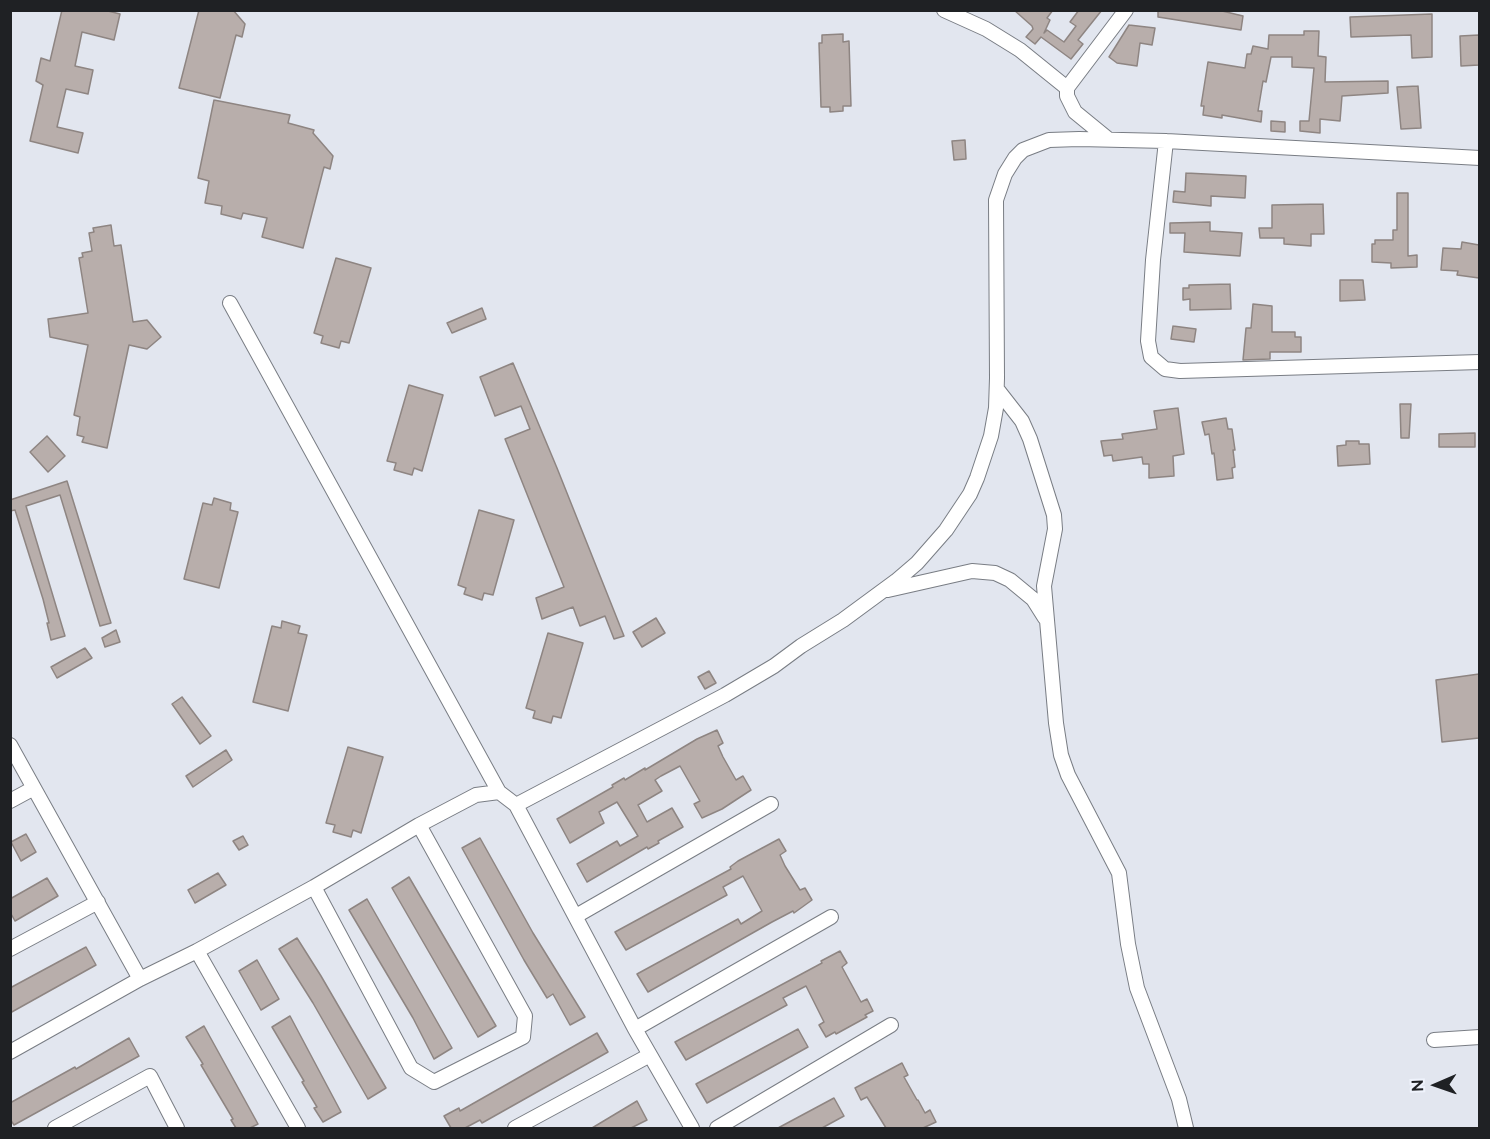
<!DOCTYPE html>
<html>
<head>
<meta charset="utf-8">
<style>
  body { margin:0 }
  #map { position:relative; width:1490px; height:1139px; overflow:hidden; background:#e2e6ef; font-family:Raleway,sans-serif }
  canvas { display:block }
  .frame { position:absolute; inset:0; border:12px solid #1f2124; pointer-events:none }
  .north { position:absolute; left:1406px; top:1055px; width:60px; height:60px; -webkit-text-stroke:4px #eff3fc; paint-order:stroke; rotate:268deg; font-size:16px; font-weight:700; line-height:24px; text-align:center; color:#1f2124 }
  .north::after { content:''; display:block; margin:auto; width:21px; height:27px; background:#1f2124; clip-path:polygon(50% 0,100% 100%,50% 72%,0 100%) }
</style>
</head>
<body>
<div id="map">
<canvas width="1490" height="1139"></canvas>
<div class="frame"></div>
<div class="north">N</div>
</div>
<script>
const context = document.querySelector('canvas').getContext('2d');
context.lineJoin = 'round';
function paint(path, color) {
  context.fillStyle = color;
  context.fill(path, 'evenodd');
}
function shape(rows) {
  const path = new Path2D();
  for (const r of rows) {
    path.moveTo(r[0], r[1]);
    for (let i = 2; i < r.length; i += 2) path.lineTo(r[i], r[i + 1]);
  }
  return path;
}
function trace(path, color, width, dash) {
  context.strokeStyle = color;
  context.lineWidth = width;
  context.lineCap = dash ? 'butt' : 'round';
  context.setLineDash(dash || []);
  context.stroke(path);
}
const building = shape([
  [62,10,104,10,120,14,114,40,82,32,75,66,93,70,88,94,66,89,57,127,83,133,78,153,30,141,43,85,36,81,41,58,50,61,62,10],
  [199,10,233,10,245,24,242,37,236,35,220,98,179,88,199,10],
  [1014,10,1053,10,1047,18,1050,20,1044,33,1047,30,1064,42,1076,26,1070,22,1079,10,1102,10,1078,40,1083,44,1071,59,1041,37,1035,44,1026,37,1033,29,1032,26,1014,10],
  [1158,10,1218,10,1243,16,1241,30,1158,17,1158,10],
  [1432,14,1432,57,1412,58,1411,35,1351,37,1350,17,1432,14],
  [1129,25,1155,28,1152,45,1140,43,1137,66,1117,63,1109,57,1129,25],
  [1304,31,1319,31,1318,56,1326,57,1325,82,1388,81,1388,93,1342,96,1340,121,1320,119,1320,133,1300,131,1300,121,1309,121,1314,68,1292,67,1292,57,1271,57,1266,82,1263,81,1258,111,1262,111,1261,122,1222,115,1222,118,1203,115,1204,106,1201,106,1208,62,1245,68,1247,54,1251,54,1253,46,1268,49,1269,35,1304,35,1304,31],
  [843,34,843,42,849,41,851,106,843,106,843,111,830,112,830,107,821,107,819,43,822,43,822,35,843,34],
  [1479,35,1479,65,1461,66,1460,36,1479,35],
  [1418,86,1421,128,1401,129,1397,87,1418,86],
  [214,100,290,115,288,123,314,130,313,133,333,156,330,169,324,167,303,248,262,237,267,218,243,213,241,219,221,214,222,206,205,203,209,181,198,178,214,100],
  [1271,121,1285,122,1285,132,1271,131,1271,121],
  [965,140,966,159,954,160,952,141,965,140],
  [1186,173,1246,176,1245,198,1211,196,1211,206,1173,202,1174,191,1185,192,1186,173],
  [1397,193,1408,193,1408,256,1417,255,1417,267,1391,268,1391,263,1372,262,1372,244,1375,244,1375,240,1393,240,1393,230,1397,230,1397,193],
  [1323,204,1324,234,1311,234,1311,246,1284,244,1284,238,1260,238,1259,228,1272,228,1272,205,1323,204],
  [1210,222,1210,231,1242,233,1240,256,1184,252,1185,233,1170,233,1170,223,1210,222],
  [111,225,114,246,121,245,133,322,147,320,161,337,147,349,129,345,107,448,82,442,84,437,77,435,80,417,74,415,88,345,50,337,48,319,88,313,79,258,83,257,82,253,92,251,89,233,94,232,93,228,111,225],
  [1462,242,1479,245,1479,278,1457,275,1458,271,1441,270,1443,248,1461,249,1462,242],
  [336,258,371,268,349,343,341,341,339,348,321,343,323,336,314,333,336,258],
  [1340,280,1363,280,1365,300,1340,301,1340,280],
  [1230,284,1231,309,1190,310,1190,299,1183,300,1183,288,1189,288,1189,285,1230,284],
  [1253,304,1272,306,1272,332,1295,332,1295,337,1301,337,1301,352,1270,352,1270,359,1243,360,1246,328,1251,328,1253,304],
  [482,308,486,319,452,333,447,323,482,308],
  [1173,326,1196,329,1194,342,1171,339,1173,326],
  [513,363,557,468,624,636,614,639,605,616,580,626,573,607,542,619,536,598,564,587,505,439,530,429,521,406,495,416,480,377,513,363],
  [409,385,443,395,422,471,414,468,412,475,394,470,396,463,387,461,409,385],
  [1400,404,1411,404,1409,438,1401,438,1400,404],
  [1178,408,1184,454,1173,456,1174,476,1149,478,1149,464,1143,464,1142,457,1113,461,1112,455,1104,456,1101,441,1123,439,1122,434,1157,429,1154,411,1178,408],
  [1226,418,1228,429,1232,429,1235,450,1233,450,1235,467,1232,468,1233,478,1217,480,1214,453,1212,454,1209,434,1205,435,1202,422,1226,418],
  [1475,433,1475,447,1439,447,1439,434,1475,433],
  [47,436,65,456,48,472,30,452,47,436],
  [1346,441,1359,441,1359,444,1369,444,1370,464,1338,466,1337,446,1346,445,1346,441],
  [67,481,111,623,100,626,60,495,26,506,65,636,51,640,47,623,49,623,43,599,15,510,10,511,10,500,67,481],
  [214,498,231,503,230,510,238,512,219,588,184,579,203,503,212,505,214,498],
  [479,510,514,520,493,595,484,593,482,600,464,594,466,588,458,585,479,510],
  [656,618,665,633,642,647,633,632,656,618],
  [282,621,300,626,298,633,307,635,288,711,253,702,272,626,281,628,282,621],
  [116,630,120,642,105,647,102,638,116,630],
  [548,633,583,643,561,718,553,716,551,723,533,718,535,711,526,708,548,633],
  [85,648,92,658,57,678,51,667,85,648],
  [709,671,716,683,705,689,698,677,709,671],
  [1479,674,1479,738,1442,742,1436,680,1479,674],
  [182,697,211,736,200,744,172,704,182,697],
  [717,730,723,743,718,746,723,757,736,780,743,776,751,790,722,809,702,818,694,804,700,801,680,766,661,776,655,780,662,791,638,805,647,822,672,808,683,827,658,841,659,843,648,849,647,847,587,882,577,864,617,841,620,846,638,836,617,802,599,812,604,823,570,843,557,819,613,787,612,785,624,778,625,780,645,768,645,770,697,739,717,730],
  [348,747,383,757,361,833,353,830,351,837,333,832,335,825,326,823,348,747],
  [226,750,232,760,193,787,186,776,226,750],
  [26,834,36,852,21,861,11,842,26,834],
  [243,836,248,845,239,850,233,841,243,836],
  [480,838,533,933,585,1017,570,1025,553,994,547,998,524,960,462,848,480,838],
  [779,839,786,851,780,855,785,866,800,890,805,888,812,900,794,913,793,911,772,922,648,992,637,974,738,919,741,924,762,911,743,876,723,887,727,895,626,950,615,932,731,869,730,867,738,861,779,839],
  [218,873,226,885,195,903,188,890,218,873],
  [409,877,496,1026,478,1037,392,888,409,877],
  [47,878,58,896,15,921,10,912,10,899,47,878],
  [367,899,452,1048,434,1059,413,1018,349,910,367,899],
  [297,938,321,976,386,1088,368,1099,313,1003,279,949,297,938],
  [86,947,96,965,10,1013,10,988,86,947],
  [840,951,847,963,842,967,861,1002,867,999,873,1011,865,1015,867,1017,836,1034,835,1032,826,1037,819,1025,824,1022,806,986,783,998,787,1005,686,1060,675,1042,822,963,821,961,840,951],
  [257,960,279,999,261,1010,239,971,257,960],
  [290,1016,341,1112,323,1122,314,1108,317,1107,302,1082,304,1081,272,1027,290,1016],
  [204,1026,258,1124,250,1128,236,1128,231,1120,233,1119,201,1065,203,1064,186,1037,204,1026],
  [798,1029,808,1047,707,1103,696,1084,798,1029],
  [597,1033,608,1052,482,1123,480,1120,465,1128,451,1128,444,1116,459,1108,460,1111,597,1033],
  [129,1038,139,1056,14,1125,10,1119,10,1103,75,1067,76,1069,129,1038],
  [902,1063,908,1075,904,1077,917,1100,918,1100,925,1113,930,1110,936,1122,923,1128,886,1128,867,1097,861,1100,855,1088,902,1063],
  [834,1098,844,1116,822,1128,778,1128,834,1098],
  [637,1101,647,1120,631,1128,592,1128,637,1101]
]);
paint(building, '#b8aeab');
trace(building, '#8e8582', 1.5);
const street = shape([
  [944,10,986,29,1020,50,1067,88],
  [1108,139,1075,112,1067,96,1067,88,1126,10],
  [1166,141,1153,260,1148,341,1151,357,1165,369,1180,371,1480,362],
  [230,303,499,792,516,805,635,1029,692,1128],
  [997,389,1022,421,1030,439,1054,515,1055,529,1044,586,1056,723,1061,755,1068,775,1119,873,1128,944,1137,988,1179,1099,1186,1128],
  [888,590,972,571,995,573,1010,580,1033,599,1045,618],
  [10,745,140,979],
  [10,801,34,788],
  [516,805,725,695,774,666,801,646,843,620,896,581,917,563,946,530,970,494,977,478,991,436,996,408,997,378,996,200,1005,174,1015,158,1023,150,1049,140,1079,139,1166,141,1480,158],
  [314,887,411,1068,434,1082,523,1037,525,1016,419,825],
  [576,916,771,804],
  [10,949,98,902],
  [197,951,298,1128],
  [635,1029,831,917],
  [1434,1040,1480,1037],
  [10,1052,140,979,197,951,314,887,419,825,476,795,499,792],
  [55,1128,150,1076,177,1128],
  [515,1128,650,1055],
  [717,1128,891,1025]
]);
trace(street, '#797d84', 16);
trace(street, '#fff', 14);
</script>
</body>
</html>
